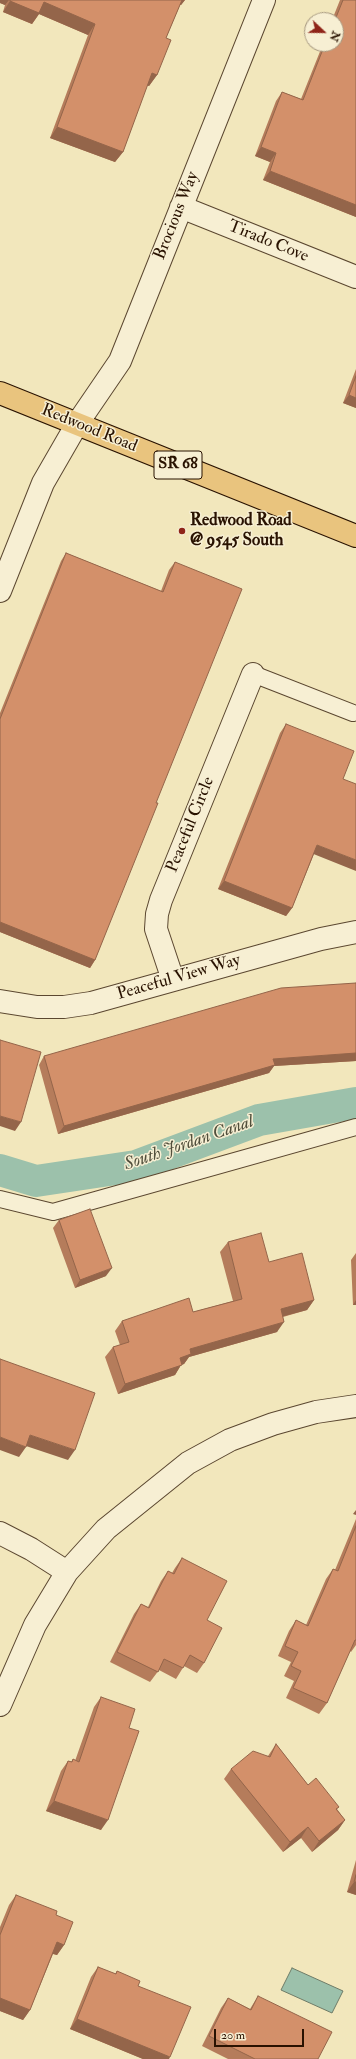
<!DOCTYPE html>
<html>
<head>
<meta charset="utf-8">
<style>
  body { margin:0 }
  #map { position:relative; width:356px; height:2059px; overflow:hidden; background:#f2e7bc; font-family:"IM FELL Double Pica",serif }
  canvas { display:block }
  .north { position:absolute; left:304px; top:12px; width:40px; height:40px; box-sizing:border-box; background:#f7efd3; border:1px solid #a5977f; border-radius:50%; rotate:112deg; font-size:11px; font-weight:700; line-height:16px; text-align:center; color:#291201 }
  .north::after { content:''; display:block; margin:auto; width:14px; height:18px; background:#8f2418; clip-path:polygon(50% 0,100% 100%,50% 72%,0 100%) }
  .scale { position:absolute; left:214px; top:2029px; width:90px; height:18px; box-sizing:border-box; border:2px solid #291201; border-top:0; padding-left:5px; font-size:12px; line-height:14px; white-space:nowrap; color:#291201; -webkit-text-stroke:3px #f7efd3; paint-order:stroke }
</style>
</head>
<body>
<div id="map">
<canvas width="356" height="2059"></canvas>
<div class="north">N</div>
<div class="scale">20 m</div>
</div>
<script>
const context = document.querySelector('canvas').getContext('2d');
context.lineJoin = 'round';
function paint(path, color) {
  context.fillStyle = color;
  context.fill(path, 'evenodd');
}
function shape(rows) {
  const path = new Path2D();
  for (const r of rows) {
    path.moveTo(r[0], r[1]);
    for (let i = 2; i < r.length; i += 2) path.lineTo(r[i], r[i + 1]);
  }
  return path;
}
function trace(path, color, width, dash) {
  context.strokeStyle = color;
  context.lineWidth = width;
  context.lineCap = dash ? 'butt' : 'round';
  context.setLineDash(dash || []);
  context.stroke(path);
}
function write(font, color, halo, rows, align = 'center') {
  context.font = font + ' "IM FELL Double Pica",serif';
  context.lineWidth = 3;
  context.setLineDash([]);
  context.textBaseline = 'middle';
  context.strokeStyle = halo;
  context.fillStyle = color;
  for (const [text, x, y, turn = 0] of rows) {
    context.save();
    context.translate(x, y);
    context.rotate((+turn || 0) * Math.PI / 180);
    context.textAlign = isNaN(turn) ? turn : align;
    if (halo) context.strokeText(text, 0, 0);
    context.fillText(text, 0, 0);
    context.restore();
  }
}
const water = shape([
  [292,1968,343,1991,332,2013,281,1990,292,1968]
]);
paint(water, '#9cc1ab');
trace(water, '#6e7b67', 1);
trace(shape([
  [0,1170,36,1181,136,1166,259,1120,356,1103]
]), '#9cc1ab', 32);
const service = shape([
  [253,674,353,713],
  [0,1199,53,1212,356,1127]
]);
const minor = shape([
  [181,207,356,277],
  [0,591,43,483,77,424,120,361,264,0],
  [173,980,156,929,157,914,161,900,253,674],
  [0,1001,37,1007,64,1007,91,1003,321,939,356,932],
  [0,1533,31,1549,67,1572],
  [0,1705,35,1625,67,1572,106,1529,188,1463,230,1440,273,1424,316,1412,356,1406]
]);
const primary = shape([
  [0,393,356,536]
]);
trace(service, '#5b4730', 18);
trace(minor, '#5b4730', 24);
trace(primary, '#291201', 24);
trace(service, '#f7efd3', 16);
trace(minor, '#f7efd3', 22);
trace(primary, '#e9c47e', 22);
paint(shape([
  [0,0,185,0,181,5,180,5,166,38,157,75,149,86,147,85,123,152,115,162,50,138,88,35,39,14,32,24,3,12,5,5,0,3],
  [340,0,356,0,356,217,263,180,270,162,255,156,276,101,282,92,301,99,323,44,336,44,336,20,332,20],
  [356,369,356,408,343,403],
  [66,553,161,591,169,570,175,562,156,803,95,960,90,968,0,932,0,713,61,561],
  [286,724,314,854,292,908,286,916,218,889,280,733],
  [356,983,356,1061,274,1066,269,1073,58,1134,39,1065,44,1056],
  [59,1220,106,1276,75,1288,53,1228],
  [228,1242,269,1262,314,1300,307,1310,283,1317,277,1332,189,1357,184,1364,181,1365,175,1375,118,1394,105,1357,113,1347,120,1345,115,1331,122,1321,193,1312,233,1301,220,1252],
  [356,1253,356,1305,353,1305,351,1260],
  [356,1519,356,1645,351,1652,350,1651,327,1703,319,1714,286,1698,294,1681,284,1676,291,1662,278,1656,289,1631,296,1620,306,1625,326,1579,333,1569,335,1570],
  [182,1558,207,1620,204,1663,197,1673,184,1666,176,1679,159,1670,150,1682,110,1662,134,1614,141,1604,148,1607,161,1581,168,1571,172,1573,175,1568],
  [101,1697,129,1728,101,1830,46,1811,61,1771,68,1761,71,1762,73,1759,75,1761,94,1707],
  [276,1744,308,1785,339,1807,337,1809,345,1820,338,1830,312,1852,301,1838,283,1852,224,1779,231,1769,268,1756],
  [356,1860,356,1895,347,1892],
  [16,1895,56,1915,64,1945,57,1955,53,1954,30,2010,23,2020,0,2011,0,1927,9,1905],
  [98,1967,115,1974,117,1971,138,1986,169,2059,143,2059,70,2029,91,1977],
  [258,1996,318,2059,228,2059,202,2046,221,2008,228,1998,250,2009]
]), '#b57c5b');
paint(shape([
  [0,0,9,0,5,5,0,3],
  [180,0,185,0,181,5,177,4],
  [10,1,44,2,95,24,88,35,39,14,32,24,3,12],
  [152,73,157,75,149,86,144,84],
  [57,127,123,152,115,162,50,138],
  [261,147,276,153,270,162,255,156],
  [270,171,356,205,356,217,263,180],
  [349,395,356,398,356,408,343,403],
  [317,845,356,860,356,871,311,853],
  [224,881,292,908,286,916,218,889],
  [0,922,95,960,90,968,0,932],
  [356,1053,356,1061,274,1066,269,1073,58,1134,64,1126,273,1059],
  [0,1116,21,1122,15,1131,0,1126],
  [112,1268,106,1276,75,1288,80,1280],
  [314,1300,307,1310,273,1319,281,1309],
  [356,1300,356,1305,353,1305],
  [284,1322,277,1332,189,1357,184,1364,181,1365,175,1375,118,1394,125,1384,180,1358,190,1349],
  [30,1435,75,1450,68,1460,23,1445],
  [0,1437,26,1447,19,1457,0,1450],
  [356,1510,356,1515,353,1514],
  [54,1801,108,1820,101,1830,46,1811],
  [345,1820,338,1830,312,1852,319,1841],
  [308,1827,301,1838,283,1852,290,1842],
  [354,1882,356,1882,356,1895,347,1892],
  [57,1942,64,1945,57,1955,50,1953],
  [0,1998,30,2010,23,2020,0,2011],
  [77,2019,170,2057,169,2059,143,2059,70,2029]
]), '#94654a');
const building = shape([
  [10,0,182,0,166,38,171,40,157,75,152,73,123,152,57,127,95,24,44,2,39,13,10,1,10,0],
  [343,0,356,0,356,205,270,171,276,153,261,147,282,92,303,100,325,44,336,44,336,20,335,20,343,0],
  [356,376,356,398,349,395,356,376],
  [66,553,163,592,175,562,242,589,156,803,158,803,95,960,0,922,0,719,66,553],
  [286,724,354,751,343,779,356,784,356,860,317,845,292,908,224,881,286,724],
  [356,983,356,1053,273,1059,275,1065,64,1126,44,1056,281,988,356,983],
  [0,1040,41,1052,21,1122,0,1116,0,1040],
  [90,1209,112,1268,80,1280,59,1220,90,1209],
  [261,1233,269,1262,302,1253,314,1300,281,1309,284,1322,190,1349,191,1354,180,1358,182,1365,125,1384,113,1347,129,1342,122,1321,189,1298,193,1312,242,1299,228,1242,261,1233],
  [0,1359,95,1393,75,1450,30,1435,26,1447,0,1437,0,1359],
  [356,1526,356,1640,355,1640,327,1703,293,1688,301,1671,291,1666,298,1652,285,1646,296,1620,308,1626,333,1569,338,1571,356,1526],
  [182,1558,227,1581,207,1620,222,1628,204,1663,190,1655,183,1668,164,1659,158,1672,117,1652,141,1604,149,1608,168,1571,174,1574,182,1558],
  [101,1697,135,1709,129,1728,139,1731,108,1820,54,1801,68,1761,72,1762,73,1759,79,1762,101,1697],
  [276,1744,308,1785,316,1778,339,1807,336,1809,345,1820,319,1841,308,1827,290,1842,231,1769,253,1751,270,1757,276,1744],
  [356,1875,356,1882,354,1882,356,1875],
  [16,1895,57,1911,56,1915,73,1922,64,1945,57,1942,30,2010,0,1998,0,1935,16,1895],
  [98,1967,116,1974,117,1971,140,1981,138,1986,191,2007,170,2057,77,2019,98,1967],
  [258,1996,332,2032,318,2059,255,2059,209,2036,228,1998,251,2010,258,1996]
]);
paint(building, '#d3906a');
trace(building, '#94654a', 1);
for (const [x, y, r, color] of [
  [182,531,4,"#8f2418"]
]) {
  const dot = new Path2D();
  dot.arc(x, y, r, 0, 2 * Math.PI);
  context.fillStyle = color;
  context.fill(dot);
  trace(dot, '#f7efd3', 1.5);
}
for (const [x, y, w] of [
  [178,465,48]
]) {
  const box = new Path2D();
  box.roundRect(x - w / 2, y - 14, w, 28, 3);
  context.fillStyle = '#f7efd3';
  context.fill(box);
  trace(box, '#291201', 1);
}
write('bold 16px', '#291201', null, [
  ["SR 68",178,465]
]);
write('17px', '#291201', '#f7efd3', [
  ["Brocious Way",177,216,-68],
  ["Tirado Cove",268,242,22],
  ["Redwood Road",89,429,22],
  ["Peaceful Circle",191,825,-68],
  ["Peaceful View Way",179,978,-16]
]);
write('bold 17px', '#291201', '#f7efd3', [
  ["Redwood Road",190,521],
  ["@ 9545 South",190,541]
], 'left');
write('italic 18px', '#514f3c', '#f7efd3', [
  ["South Jordan Canal",189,1144,-19]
]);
</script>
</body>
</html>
